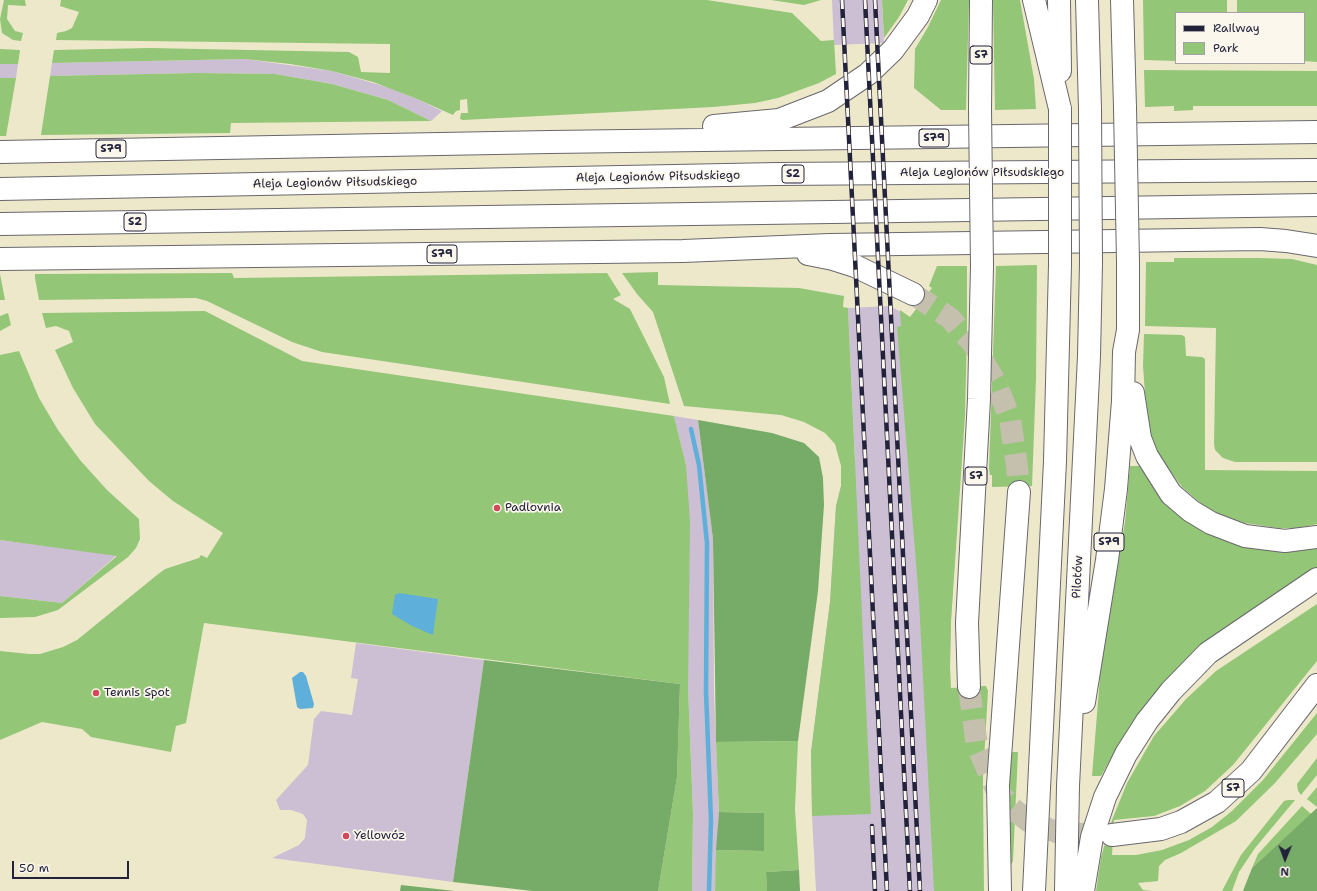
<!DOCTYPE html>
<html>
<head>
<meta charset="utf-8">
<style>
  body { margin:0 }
  #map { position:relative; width:1317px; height:891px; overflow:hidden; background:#eee8cb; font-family:"Shantell Sans",sans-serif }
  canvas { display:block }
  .legend { position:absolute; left:1175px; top:12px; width:130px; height:52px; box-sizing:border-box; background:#fbf7ec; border:1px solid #a4a2a5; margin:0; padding:5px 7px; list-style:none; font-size:12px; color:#22223b }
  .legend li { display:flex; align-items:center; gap:8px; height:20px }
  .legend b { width:20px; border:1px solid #a4a2a5 }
  .north { position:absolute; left:1265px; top:839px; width:40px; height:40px; -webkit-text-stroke:3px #fbf7ec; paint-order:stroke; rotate:181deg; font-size:11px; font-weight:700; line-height:16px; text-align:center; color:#22223b }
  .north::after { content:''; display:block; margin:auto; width:14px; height:18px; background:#22223b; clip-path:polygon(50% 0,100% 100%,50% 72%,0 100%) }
  .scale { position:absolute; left:12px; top:861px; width:117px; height:18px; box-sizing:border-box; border:2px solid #22223b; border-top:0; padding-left:5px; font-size:12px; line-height:14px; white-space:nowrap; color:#22223b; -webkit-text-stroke:3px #fbf7ec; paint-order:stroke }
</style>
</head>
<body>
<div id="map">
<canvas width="1317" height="891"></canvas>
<ul class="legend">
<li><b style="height:5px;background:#22223b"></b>Railway</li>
<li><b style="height:11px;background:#93c677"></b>Park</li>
</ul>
<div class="north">N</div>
<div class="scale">50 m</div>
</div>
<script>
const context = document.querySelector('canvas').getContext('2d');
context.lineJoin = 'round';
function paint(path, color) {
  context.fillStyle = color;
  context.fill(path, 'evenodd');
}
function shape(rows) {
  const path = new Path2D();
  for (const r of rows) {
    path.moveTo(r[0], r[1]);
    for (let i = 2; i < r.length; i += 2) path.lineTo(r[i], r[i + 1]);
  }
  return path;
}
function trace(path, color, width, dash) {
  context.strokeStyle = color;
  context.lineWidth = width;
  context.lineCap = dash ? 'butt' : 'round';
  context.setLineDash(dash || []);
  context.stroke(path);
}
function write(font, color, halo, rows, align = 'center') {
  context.font = font + ' "Shantell Sans",sans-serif';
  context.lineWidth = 3.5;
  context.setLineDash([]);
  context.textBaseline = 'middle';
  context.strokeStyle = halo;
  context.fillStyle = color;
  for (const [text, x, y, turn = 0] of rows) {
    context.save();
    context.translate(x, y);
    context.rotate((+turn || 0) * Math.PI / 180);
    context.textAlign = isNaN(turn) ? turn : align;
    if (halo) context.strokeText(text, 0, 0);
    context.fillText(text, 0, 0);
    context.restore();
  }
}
paint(shape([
  [832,0,882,0,884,43,834,45],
  [245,59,332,71,390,88,415,98,442,111,431,121,388,100,332,84,275,74,197,73,50,76,52,63],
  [0,64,18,64,16,78,0,78],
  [890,306,910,317,960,475,951,621,950,667,954,891,816,891,812,816,811,752,830,602,836,506,841,486,841,466,855,460,848,308],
  [674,416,698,420,713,539,714,691,719,812,715,891,692,891,693,814,688,686,686,465],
  [0,540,117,555,62,603,0,596],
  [356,643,484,660,453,882,272,858,299,845,305,838,307,820,303,814,291,810,280,810,276,800,308,765,314,719,321,711,352,715,358,679,351,678]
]), '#ccbed3');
paint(shape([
  [4,0,25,0,26,6,8,5,7,19,15,31,23,33,21,41,13,40,2,33,0,19],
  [61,0,707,0,792,13,821,41,834,40,836,74,819,83,778,98,755,103,713,107,463,120,460,119,461,113,468,113,467,99,460,100,460,110,456,111,453,115,415,98,373,82,332,71,290,64,245,59,52,63,54,50,150,48,349,52,358,57,361,72,390,73,390,44,56,40,57,33,66,31,72,28,79,12,60,6],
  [771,0,821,0,804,5],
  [882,0,908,0,899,17,884,38],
  [941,0,969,0,966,110,941,110,914,88,915,49,928,27],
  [993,0,1020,0,1034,79,1036,109,995,110],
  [1143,0,1227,0,1227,13,1176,13,1176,61,1144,60],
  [1237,0,1317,0,1317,62,1304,61,1304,13,1237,13],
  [0,49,20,50,18,64,0,64],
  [1144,70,1317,71,1317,106,1193,106,1193,110,1174,111,1174,106,1145,107],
  [197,73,275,74,332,84,388,100,431,121,231,123,230,133,41,135,50,76],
  [0,78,16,78,6,136,0,136],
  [1174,258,1258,258,1292,259,1317,265,1317,462,1235,462,1223,458,1215,450,1214,444,1216,328,1145,326,1146,262,1174,262],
  [1037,265,1036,379,1032,486,992,487,992,475,990,475,989,469,996,266],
  [937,266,967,266,967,333,965,416,951,621,950,667,951,688,986,686,988,691,983,777,984,891,934,891,919,600,897,327,901,326,900,310,910,317,932,288,929,286],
  [658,272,658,285,799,288,844,296,843,307,848,308,871,814,812,816,811,752,830,602,836,506,841,486,841,466,835,444,825,433,804,422,781,415,684,406,653,312,637,294,622,273],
  [232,273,234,278,607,273,621,295,613,299,630,309,664,377,670,404,322,352,292,342,207,301,196,298,39,300,35,278,35,274],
  [0,274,5,300,0,300],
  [205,311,302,361,674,416,686,465,690,522,688,686,693,814,692,891,658,891,677,777,680,684,204,623,186,723,176,726,171,752,91,737,82,729,42,722,0,740,0,651,29,654,40,654,63,647,77,640,157,575,165,569,199,558,201,555,207,558,223,533,173,501,149,481,95,424,73,388,55,350,73,342,69,331,56,326,46,328,42,313],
  [8,313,11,325,0,331,0,316],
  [1144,334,1182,335,1185,337,1186,356,1202,357,1205,359,1205,470,1317,471,1317,524,1299,528,1278,528,1245,523,1224,517,1203,505,1182,487,1160,457,1152,440,1147,421,1143,366],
  [19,351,39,398,58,430,80,460,107,490,139,519,140,539,136,548,128,557,58,610,35,617,0,618,0,596,62,603,117,556,0,540,0,355],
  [1130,466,1141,466,1169,503,1317,546,1317,573,1156,692,1122,739,1101,776,1092,776,1101,664,1125,522],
  [1317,604,1317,661,1233,765,1205,791,1180,806,1154,816,1114,820,1112,855,1136,855,1162,850,1189,840,1212,827,1232,811,1263,780,1317,713,1317,734,1275,783,1236,821,1181,853,1165,860,1159,866,1158,881,1138,883,1143,890,1152,891,1096,891,1101,857,1112,820,1127,783,1154,736,1186,699,1216,671],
  [798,741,795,809,799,870,766,872,767,891,715,891,716,850,764,851,763,813,719,812,716,742],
  [1012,752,1018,752,1013,861,1011,865,1009,790],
  [1317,758,1317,775,1301,795,1298,791,1297,784],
  [1317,787,1317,807,1307,799],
  [1288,800,1295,800,1255,848,1239,872,1232,891,1222,891,1241,855,1284,801],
  [1302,806,1311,814,1252,868,1258,854]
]), '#93c677');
paint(shape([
  [698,420,772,433,804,443,819,457,823,478,824,505,818,591,798,741,716,742,713,539],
  [484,660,680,684,677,777,658,891,533,891,453,882],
  [1317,808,1317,891,1243,891,1252,868],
  [719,812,764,813,764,851,716,850],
  [799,870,800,891,767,891,766,872],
  [401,885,455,891,400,891]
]), '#76ab68');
paint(shape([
  [399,593,438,599,433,635,412,626,392,614,395,595],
  [300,672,303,672,306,676,314,704,313,708,300,709,297,707,292,678]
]), '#5eafd9');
trace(shape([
  [691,429,699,465,707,543,706,692,711,820,709,891]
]), '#5eafd9', 4.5);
trace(shape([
  [913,294,950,318,962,332,972,342,996,383,1010,419,1017,466,1019,492],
  [969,687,977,746,995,787,1011,807,1028,821,1059,833,1112,835]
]), '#c5c0ae', 22, [22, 11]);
const highway = shape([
  [1034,0,1060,109],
  [1059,0,1060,71],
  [1087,0,1090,109],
  [1122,0,1125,108],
  [980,110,981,0],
  [714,126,779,120,828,101,868,74,893,50,918,16,926,0],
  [0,152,550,142,1317,132],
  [0,189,777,174,1317,170],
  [0,224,1317,205],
  [808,254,833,259,855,266,913,294],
  [0,259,683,251,830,245,1260,239,1286,241,1317,246],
  [1133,393,1140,438,1147,456,1171,494,1191,511,1211,523,1245,536,1285,541,1317,537],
  [969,687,967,623,979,399,982,266],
  [1084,702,1107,560,1116,489,1123,401,1124,352,1128,330,1128,262],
  [1112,835,1161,829,1181,822,1217,802,1251,771,1317,685],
  [1000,891,998,785,1019,492],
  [1034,891,1055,461,1060,265],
  [1066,891,1068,786,1089,356,1091,263],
  [1083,891,1092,837,1105,797,1126,754,1147,721,1171,691,1208,653,1317,579]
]);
trace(highway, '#69676d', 24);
trace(highway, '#fff', 22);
const rail = shape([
  [842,0,887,891],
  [865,0,910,891],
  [875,0,920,891],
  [872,826,875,891]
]);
trace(rail, '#22223b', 4.5);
trace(rail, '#fbf7ec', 3, [9]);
const highwayBridge = shape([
  [1125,108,1128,262],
  [1060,109,1060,265],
  [1090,109,1091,263],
  [980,110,982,266]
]);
trace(highwayBridge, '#69676d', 24, []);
trace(highwayBridge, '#fff', 22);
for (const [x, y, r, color] of [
  [497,508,4,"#d1495b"],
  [96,693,4,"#d1495b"],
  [346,836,4,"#d1495b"]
]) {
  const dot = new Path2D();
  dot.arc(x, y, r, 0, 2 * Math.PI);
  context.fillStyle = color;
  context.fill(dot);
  trace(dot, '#fbf7ec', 1.5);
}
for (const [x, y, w] of [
  [981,55,22],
  [934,138,30],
  [111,149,30],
  [793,174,22],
  [135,222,22],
  [442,254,30],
  [976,476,22],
  [1109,542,30],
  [1233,788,22]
]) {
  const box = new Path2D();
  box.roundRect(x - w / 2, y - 9, w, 18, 3);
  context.fillStyle = '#fbf7ec';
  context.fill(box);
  trace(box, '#22223b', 1);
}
write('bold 11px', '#22223b', null, [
  ["S7",981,55],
  ["S79",934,138],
  ["S79",111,149],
  ["S2",793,174],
  ["S2",135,222],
  ["S79",442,254],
  ["S7",976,476],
  ["S79",1109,542],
  ["S7",1233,788]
]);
write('12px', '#22223b', '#fbf7ec', [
  ["Aleja Legionów Piłsudskiego",982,173],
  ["Aleja Legionów Piłsudskiego",658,177,-1],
  ["Aleja Legionów Piłsudskiego",335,183,-1],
  ["Pilotów",1078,577,-87]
]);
write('12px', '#22223b', '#fbf7ec', [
  ["Padlovnia",505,508],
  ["Tennis Spot",104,693],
  ["Yellowóz",354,836]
], 'left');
</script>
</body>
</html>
